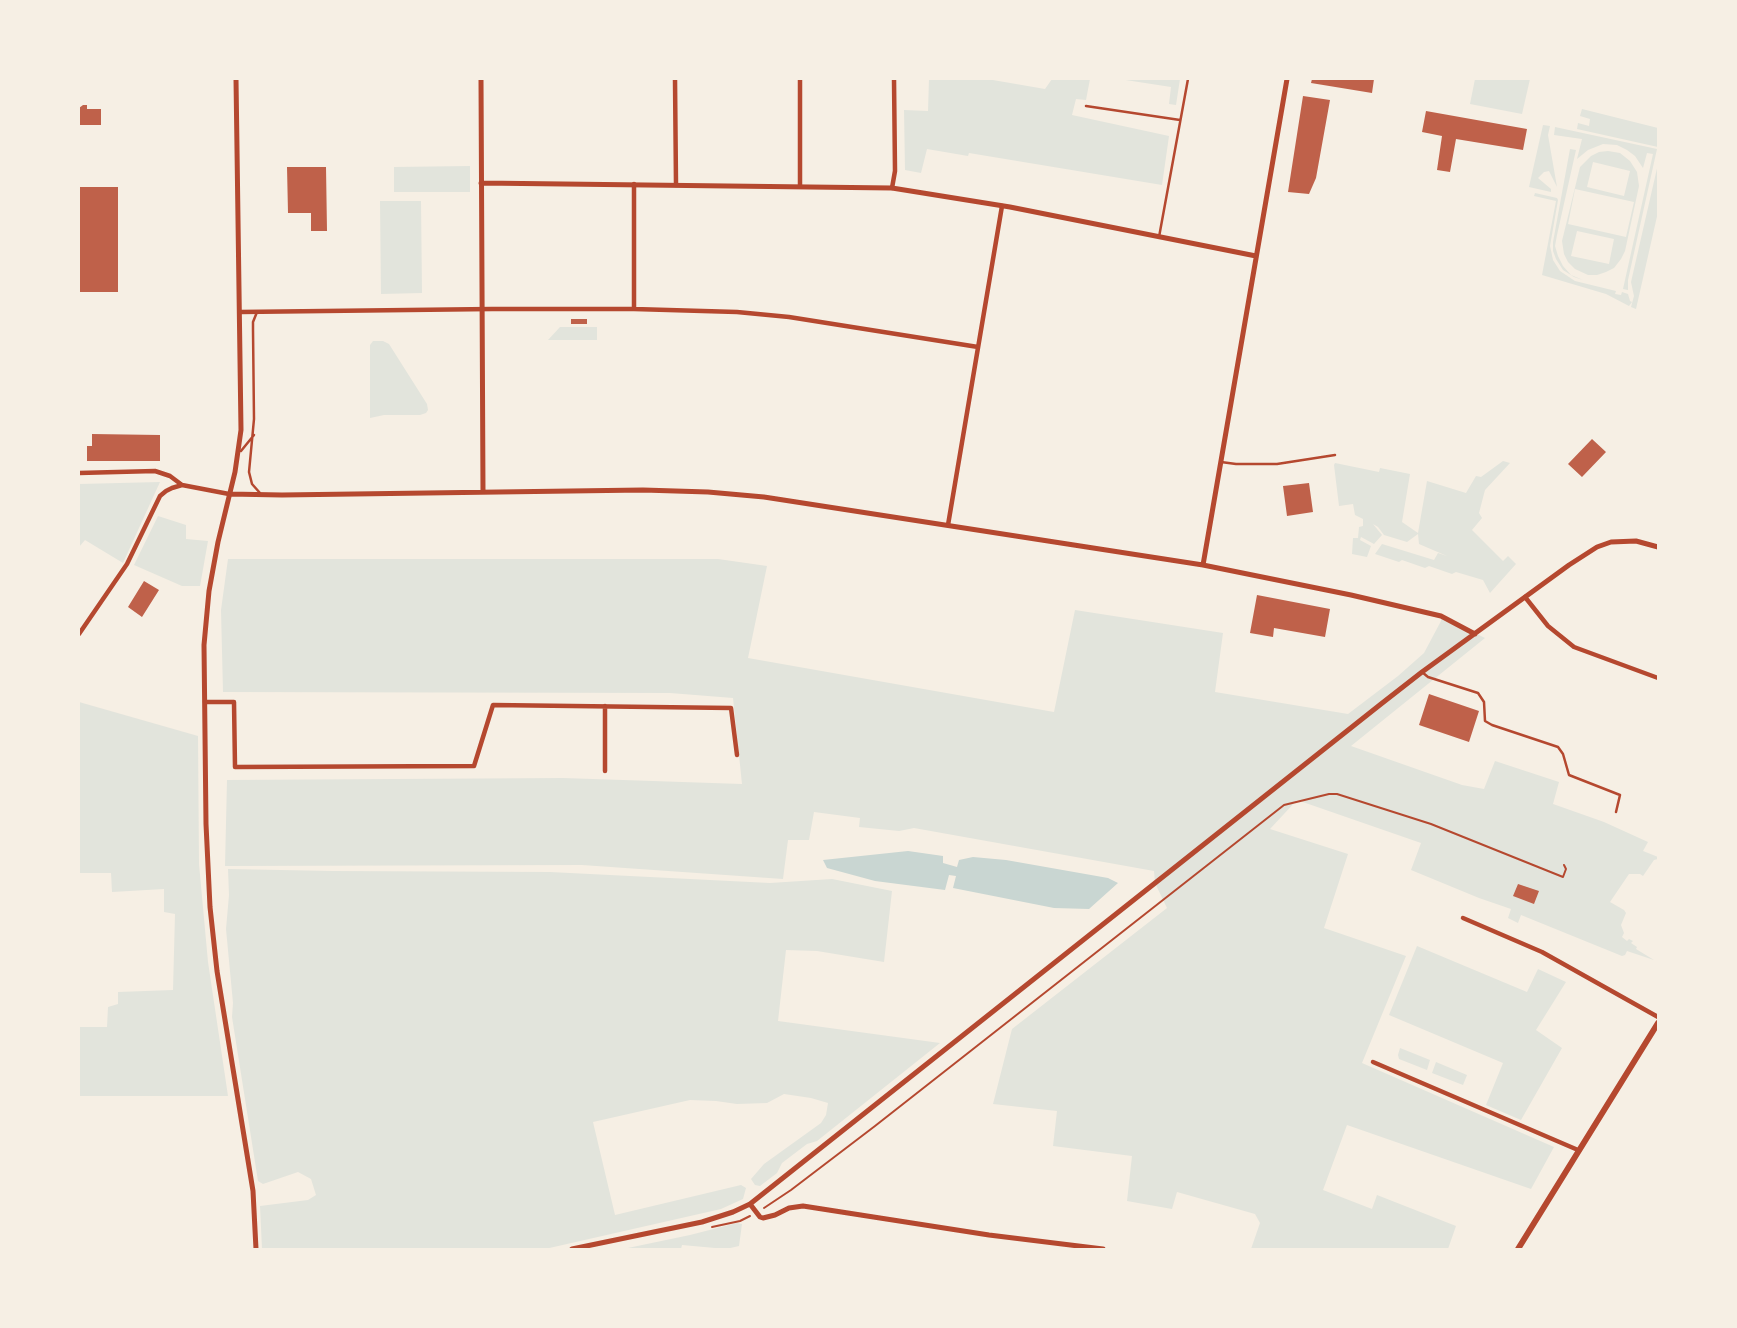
<!DOCTYPE html>
<html>
<head>
<meta charset="utf-8">
<style>
  body { margin:0 }
  #map { position:relative; width:1737px; height:1328px; overflow:hidden; background:#f6efe4; font-family:"PT Sans Narrow",sans-serif }
  canvas { display:block }
  .frame { position:absolute; inset:0; border:80px solid #f6efe4; pointer-events:none }
</style>
</head>
<body>
<div id="map">
<canvas width="1737" height="1328"></canvas>
<div class="frame"></div>
</div>
<script>
const context = document.querySelector('canvas').getContext('2d');
context.lineJoin = 'round';
function paint(path, color) {
  context.fillStyle = color;
  context.fill(path, 'evenodd');
}
function shape(rows) {
  const path = new Path2D();
  for (const r of rows) {
    path.moveTo(r[0], r[1]);
    for (let i = 2; i < r.length; i += 2) path.lineTo(r[i], r[i + 1]);
  }
  return path;
}
function trace(path, color, width, dash) {
  context.strokeStyle = color;
  context.lineWidth = width;
  context.lineCap = dash ? 'butt' : 'round';
  context.setLineDash(dash || []);
  context.stroke(path);
}
paint(shape([
  [929,79,987,79,1045,89,1052,79,1090,79,1086,100,1076,99,1072,115,1169,136,1162,185,969,153,968,156,927,149,921,173,905,170,904,110,928,111],
  [1119,79,1180,79,1176,105,1169,104,1171,87],
  [1475,79,1530,79,1522,114,1470,104],
  [1582,109,1658,128,1658,147,1577,129,1578,123,1589,126,1590,119,1580,116],
  [1543,125,1550,126,1548,135,1557,187,1549,171,1544,172,1538,178,1551,189,1551,192,1529,187],
  [1555,127,1657,149,1628,280,1628,290,1623,289,1653,154,1647,153,1643,168,1635,156,1627,150,1617,145,1603,144,1588,150,1577,159,1582,139,1554,135],
  [1570,149,1576,150,1557,235,1555,246,1558,256,1563,266,1571,275,1583,280,1574,277,1563,270,1556,259,1553,251,1553,242],
  [1608,151,1620,153,1630,161,1637,172,1639,186,1625,251,1621,259,1614,268,1606,272,1597,275,1588,275,1575,269,1568,262,1564,254,1562,241,1580,167,1591,156,1599,152],
  [1593,162,1630,171,1624,196,1587,187],
  [1575,189,1634,202,1626,237,1568,224],
  [1577,231,1614,239,1609,264,1571,256],
  [1658,164,1658,212,1636,309,1631,307,1634,296,1631,282],
  [470,166,470,192,394,192,394,167],
  [1535,193,1557,198,1558,200,1550,246,1553,260,1560,271,1575,281,1616,291,1615,294,1621,295,1622,292,1628,294,1630,301,1632,302,1629,306,1606,294,1542,275,1556,201,1534,196],
  [380,201,421,201,422,293,381,294],
  [560,327,597,327,597,340,548,340],
  [373,341,383,341,389,344,427,404,428,410,426,413,420,415,384,415,370,418,370,345],
  [1503,461,1510,463,1485,490,1479,513,1482,518,1472,530,1503,561,1508,556,1516,564,1490,593,1483,580,1456,572,1452,574,1429,566,1425,568,1402,560,1399,562,1375,554,1382,544,1434,560,1438,553,1447,556,1419,544,1418,534,1407,542,1384,535,1378,527,1373,524,1382,535,1374,544,1361,537,1360,540,1371,546,1367,557,1352,554,1353,538,1358,538,1359,527,1363,526,1363,519,1355,515,1353,504,1339,506,1334,465,1335,463,1379,472,1380,468,1410,474,1402,522,1418,533,1427,481,1466,493,1476,476,1481,477],
  [160,482,123,563,85,540,79,547,79,484],
  [158,516,186,525,186,539,208,541,200,586,182,586,134,565],
  [228,559,718,559,767,566,748,658,1054,712,1075,610,1223,633,1215,692,1348,714,1398,676,1424,653,1441,621,1441,616,1485,638,1351,746,1462,785,1484,789,1495,761,1559,782,1553,804,1604,822,1648,842,1643,851,1658,857,1658,859,1654,860,1643,876,1640,874,1629,874,1610,902,1624,910,1626,913,1621,925,1624,933,1622,937,1627,941,1629,939,1633,941,1631,943,1637,947,1636,949,1654,960,1627,951,1625,955,1622,956,1521,915,1518,923,1508,918,1511,909,1479,898,1411,870,1421,843,1297,800,1270,829,1348,854,1324,928,1406,956,1362,1063,1554,1147,1531,1189,1347,1125,1323,1190,1372,1209,1377,1195,1456,1226,1448,1249,1251,1249,1260,1223,1255,1214,1177,1192,1172,1209,1127,1201,1132,1156,1053,1146,1057,1111,993,1104,1012,1029,1167,908,1155,883,1154,871,914,828,899,831,859,827,860,818,814,812,809,840,788,840,783,879,582,865,225,866,227,780,563,778,742,784,733,698,670,693,223,692,221,610],
  [79,702,198,736,199,864,208,962,228,1096,79,1096,79,1027,107,1027,108,1007,118,1004,118,992,173,990,175,914,164,912,164,889,112,892,111,873,79,873],
  [228,869,333,871,550,872,770,883,832,879,892,891,884,962,817,951,786,950,778,1021,940,1043,817,1141,807,1144,782,1163,777,1173,760,1186,755,1185,751,1179,764,1164,821,1123,826,1115,828,1103,811,1098,784,1094,767,1103,737,1104,716,1101,690,1100,593,1122,615,1215,741,1185,746,1188,743,1199,721,1209,545,1249,262,1249,260,1206,308,1200,316,1195,311,1179,298,1172,263,1184,258,1181,232,1017,233,1003,226,929,229,895],
  [1417,946,1527,992,1538,969,1566,982,1536,1030,1562,1048,1521,1120,1486,1105,1503,1063,1389,1015],
  [1400,1048,1430,1060,1427,1070,1399,1059,1398,1055],
  [1436,1062,1467,1075,1463,1085,1432,1073],
  [737,1223,742,1224,739,1246,726,1249,682,1245,681,1249,623,1249,690,1235]
]), '#e2e4dc');
paint(shape([
  [908,851,943,856,943,863,957,867,959,860,973,857,1006,860,1108,878,1118,883,1089,909,1054,908,953,888,956,876,949,875,945,890,875,881,827,868,823,860]
]), '#c9d6d2');
paint(shape([
  [1312,79,1374,79,1372,93,1311,83],
  [1303,96,1330,100,1316,178,1309,194,1288,192],
  [83,105,87,105,87,109,101,109,101,125,79,125,79,108],
  [1426,111,1527,129,1523,150,1456,139,1450,172,1437,170,1442,136,1422,132],
  [287,167,326,167,327,231,311,231,311,213,288,213],
  [79,187,118,187,118,292,79,292],
  [571,319,587,319,587,324,571,324],
  [92,434,160,435,160,461,87,461,87,446,92,446],
  [1592,439,1606,452,1582,477,1568,464],
  [1309,483,1313,512,1287,516,1283,486],
  [144,581,159,590,142,617,128,607],
  [1257,595,1330,609,1325,637,1274,628,1273,637,1250,633],
  [1429,694,1479,711,1469,742,1419,725],
  [1518,884,1539,891,1534,904,1513,896]
]), '#bf614a');
trace(shape([
  [764,1208,791,1190,875,1126,1284,805,1329,794,1337,794,1431,824,1563,877,1566,869,1564,865],
  [712,1227,740,1221,750,1216]
]), '#b5482f', 2);
trace(shape([
  [1086,106,1180,120],
  [1159,237,1188,79],
  [257,312,253,322,253,330,254,419,249,472,252,484,260,493],
  [241,451,254,435],
  [1221,462,1236,464,1277,464,1335,455],
  [1422,672,1428,677,1478,693,1484,702,1485,721,1492,725,1558,747,1563,754,1569,775,1620,795,1616,812]
]), '#b5482f', 2.5);
trace(shape([
  [675,79,676,185],
  [634,184,634,309],
  [800,186,800,79],
  [892,188,895,171,894,79],
  [240,312,492,309,634,309,737,312,789,317,978,347],
  [79,473,155,471,170,476,182,485],
  [948,525,1002,206],
  [1525,597,1548,626,1574,647,1658,678],
  [79,634,127,564,160,496,166,491,172,488,182,485,229,494],
  [205,702,234,702,235,767,474,766,493,705,731,708,737,755],
  [605,706,605,771],
  [1463,918,1542,952,1658,1017],
  [1373,1062,1578,1150]
]), '#b5482f', 4.5);
trace(shape([
  [236,79,241,430,235,472,218,542,209,591,204,645,206,824,210,907,217,971,253,1191,256,1249],
  [481,79,483,492],
  [481,183,892,188,1010,207,1256,256],
  [229,494,282,495,643,490,708,492,764,497,1203,565,1351,595,1441,616,1475,634],
  [1203,565,1287,79],
  [750,1204,760,1217,763,1218,775,1215,789,1208,803,1206,989,1235,1103,1249],
  [572,1249,702,1222,733,1212,750,1204,1381,704,1422,672,1569,565,1597,547,1611,542,1636,541,1658,547]
]), '#b5482f', 5);
trace(shape([
  [1518,1249,1658,1023]
]), '#b5482f', 6);
</script>
</body>
</html>
